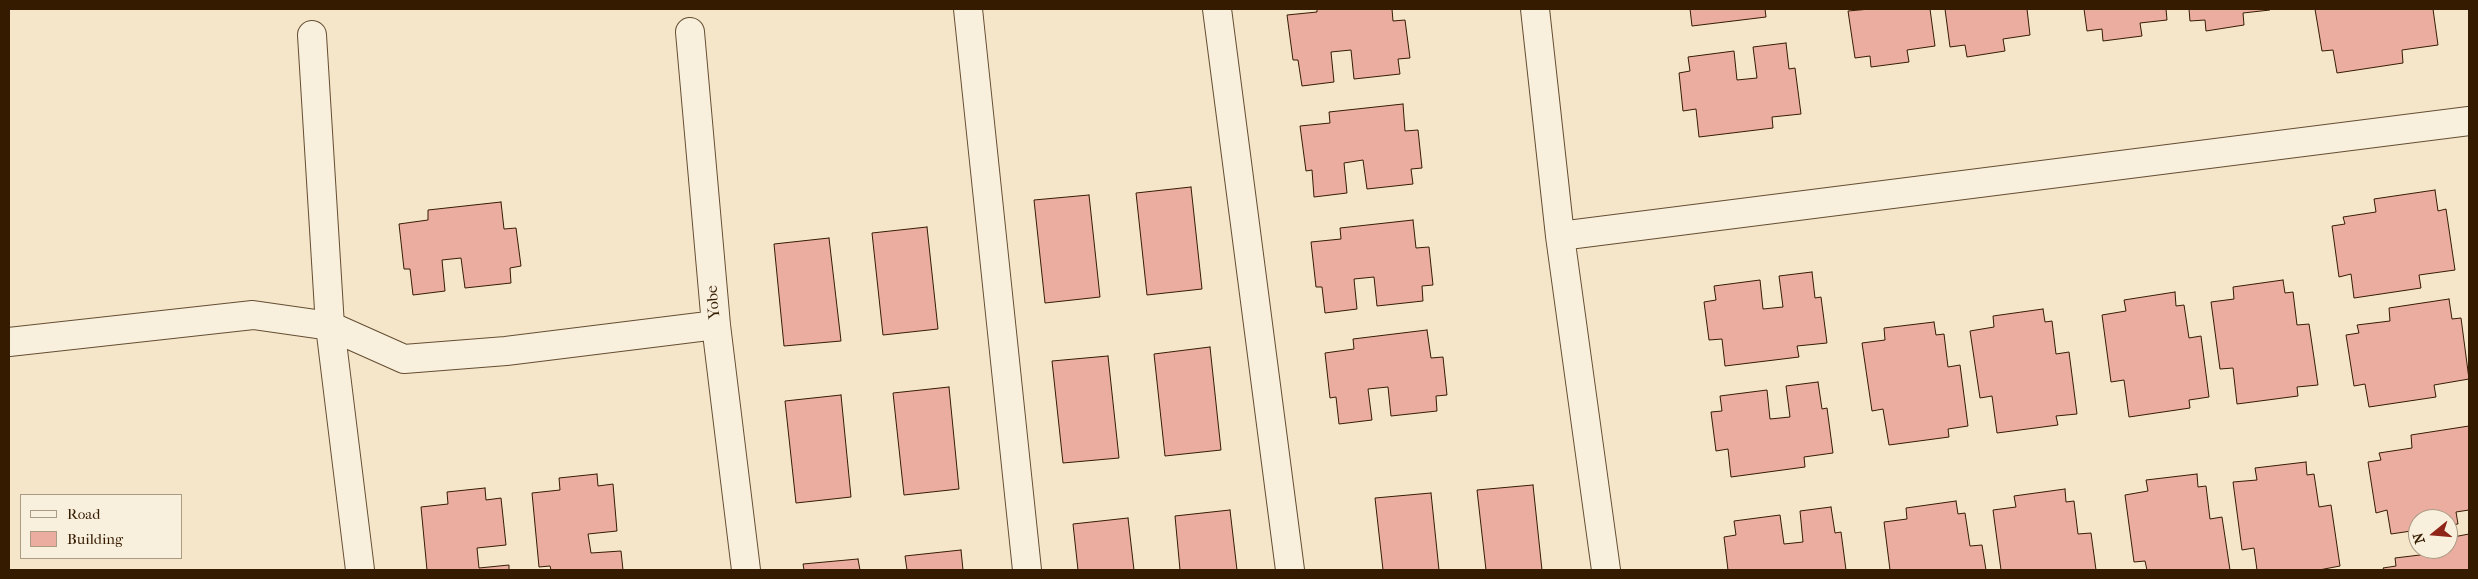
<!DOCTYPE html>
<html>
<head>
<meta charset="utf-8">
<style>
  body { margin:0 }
  #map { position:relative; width:2478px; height:579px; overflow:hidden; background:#f5e6ca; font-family:"IM FELL French Canon",serif }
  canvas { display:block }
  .frame { position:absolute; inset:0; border:10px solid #351c00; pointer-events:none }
  .legend { position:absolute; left:20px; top:494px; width:162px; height:65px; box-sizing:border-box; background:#f8efdd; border:1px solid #aa9b85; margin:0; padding:6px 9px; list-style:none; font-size:15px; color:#351c00 }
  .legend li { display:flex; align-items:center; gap:10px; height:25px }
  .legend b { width:25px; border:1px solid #aa9b85 }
  .north { position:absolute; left:2408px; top:509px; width:50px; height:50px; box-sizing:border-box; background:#f8efdd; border:1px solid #aa9b85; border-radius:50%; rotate:253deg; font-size:14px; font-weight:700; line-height:20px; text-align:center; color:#351c00 }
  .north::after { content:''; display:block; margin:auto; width:18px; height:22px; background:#8f2418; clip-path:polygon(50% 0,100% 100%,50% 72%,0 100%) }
</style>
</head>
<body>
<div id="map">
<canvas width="2478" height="579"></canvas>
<div class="frame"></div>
<ul class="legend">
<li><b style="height:6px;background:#f8efdd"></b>Road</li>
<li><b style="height:14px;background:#eaad9f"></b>Building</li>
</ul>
<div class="north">N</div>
</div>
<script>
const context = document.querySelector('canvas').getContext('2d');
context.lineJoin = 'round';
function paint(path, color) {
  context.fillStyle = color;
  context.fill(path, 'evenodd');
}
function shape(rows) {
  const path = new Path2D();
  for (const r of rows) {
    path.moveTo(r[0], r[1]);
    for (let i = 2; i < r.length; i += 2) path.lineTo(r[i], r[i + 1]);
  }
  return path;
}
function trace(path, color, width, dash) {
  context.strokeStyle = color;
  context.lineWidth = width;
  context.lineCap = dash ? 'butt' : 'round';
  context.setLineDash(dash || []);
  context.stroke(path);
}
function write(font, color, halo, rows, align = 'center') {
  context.font = font + ' "IM FELL French Canon",serif';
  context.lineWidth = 4;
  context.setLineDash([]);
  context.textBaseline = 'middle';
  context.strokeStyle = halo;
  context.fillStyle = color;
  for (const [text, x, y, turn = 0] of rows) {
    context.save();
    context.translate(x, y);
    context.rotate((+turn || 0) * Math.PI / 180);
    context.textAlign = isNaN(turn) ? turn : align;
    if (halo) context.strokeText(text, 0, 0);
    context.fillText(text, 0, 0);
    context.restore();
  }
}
const building = shape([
  [1317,9,1392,9,1393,21,1405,20,1410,58,1398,59,1400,74,1354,79,1351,50,1331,52,1334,82,1302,86,1298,60,1293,60,1287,15,1317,12,1317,9],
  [1690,9,1765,9,1766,17,1692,26,1690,9],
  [1870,9,1930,9,1935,46,1907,50,1909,62,1871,67,1870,56,1855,58,1848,11,1870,9],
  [1945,9,2027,9,2030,35,2003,39,2005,51,1967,57,1965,45,1950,47,1945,9],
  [2084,9,2166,9,2167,20,2140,23,2142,36,2103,41,2102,29,2087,31,2084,9],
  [2189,9,2270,9,2270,10,2243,13,2244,25,2206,31,2205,20,2190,21,2189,9],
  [2315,9,2433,9,2438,45,2402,50,2403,63,2337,73,2333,50,2322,51,2315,9],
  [1786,43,1789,69,1795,68,1801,114,1772,117,1773,128,1699,137,1696,109,1683,111,1679,73,1690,71,1688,57,1734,51,1737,80,1757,78,1753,47,1786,43],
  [1403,104,1405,131,1418,130,1422,168,1411,169,1413,184,1367,189,1363,160,1344,163,1347,193,1314,197,1312,170,1306,171,1300,126,1330,123,1329,112,1403,104],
  [1191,187,1202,289,1147,295,1136,193,1191,187],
  [2435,190,2438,211,2446,209,2455,270,2419,275,2421,288,2354,298,2351,274,2339,277,2332,226,2345,224,2343,217,2376,212,2374,199,2435,190],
  [1089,195,1100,297,1045,303,1034,200,1089,195],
  [501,202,504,229,516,228,521,266,510,268,511,283,465,288,461,258,442,260,445,291,413,295,410,269,404,269,399,224,428,220,428,210,501,202],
  [1413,220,1416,248,1429,247,1433,285,1422,286,1423,301,1377,306,1374,277,1354,279,1357,309,1325,313,1322,287,1316,287,1311,242,1341,239,1340,228,1413,220],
  [927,227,938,329,883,335,872,233,927,227],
  [829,238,841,341,784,346,774,244,829,238],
  [1812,272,1815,298,1821,297,1827,343,1797,346,1799,357,1725,366,1722,339,1709,340,1704,302,1716,300,1714,286,1760,280,1763,309,1783,307,1779,276,1812,272],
  [2283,280,2285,293,2293,292,2297,325,2309,324,2318,385,2297,387,2298,396,2237,404,2233,368,2220,369,2211,302,2234,299,2233,287,2283,280],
  [2175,292,2176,306,2184,305,2189,338,2201,336,2209,397,2189,400,2190,408,2129,417,2124,380,2111,382,2102,315,2126,311,2124,300,2175,292],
  [2449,299,2452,319,2461,318,2469,379,2434,385,2436,397,2369,407,2365,384,2354,386,2346,335,2359,333,2357,325,2390,321,2389,308,2449,299],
  [2043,309,2045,322,2052,321,2056,354,2069,352,2077,414,2056,416,2058,425,1997,433,1992,396,1980,398,1970,331,1994,327,1993,316,2043,309],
  [1934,322,1936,335,1944,334,1948,367,1960,365,1968,426,1948,429,1949,437,1889,445,1883,409,1872,411,1862,343,1885,340,1884,328,1934,322],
  [1427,330,1431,358,1443,357,1447,395,1436,396,1437,411,1391,416,1388,387,1368,389,1372,420,1339,424,1336,397,1330,398,1325,353,1354,349,1353,339,1427,330],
  [1210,347,1221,450,1165,456,1154,354,1210,347],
  [1108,356,1119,458,1063,463,1052,361,1108,356],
  [1818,382,1822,409,1827,408,1833,453,1804,457,1805,467,1731,477,1728,449,1716,451,1711,412,1722,411,1720,396,1767,390,1770,419,1790,417,1786,386,1818,382],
  [949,387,959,489,904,495,893,393,949,387],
  [841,395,851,497,796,503,785,401,841,395],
  [2469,426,2469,510,2456,512,2458,524,2448,525,2448,519,2418,519,2418,530,2391,534,2387,510,2376,513,2368,462,2381,460,2379,453,2412,448,2411,435,2469,426],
  [2306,462,2307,475,2314,474,2319,507,2331,505,2340,566,2319,570,2257,570,2254,548,2242,550,2233,482,2257,480,2255,468,2306,462],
  [597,474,598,486,613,484,617,531,588,534,591,553,621,551,623,570,551,570,550,566,539,567,532,493,560,490,559,478,597,474],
  [2197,474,2198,487,2206,486,2210,519,2222,517,2230,570,2147,570,2145,561,2134,562,2125,495,2148,491,2146,480,2197,474],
  [1533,485,1542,570,1486,570,1477,490,1533,485],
  [485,488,486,500,501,498,506,545,477,548,479,568,509,565,509,570,427,570,421,507,448,504,447,492,485,488],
  [2065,489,2066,502,2074,501,2078,534,2091,533,2096,570,2001,570,1993,510,2016,507,2014,496,2065,489],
  [1431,493,1439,570,1383,570,1375,498,1431,493],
  [1956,501,1958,514,1965,513,1970,546,1982,545,1986,570,1890,570,1884,522,1907,519,1906,508,1956,501],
  [1831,507,1835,533,1841,532,1846,570,1728,570,1724,537,1736,535,1734,521,1780,515,1784,544,1803,542,1800,511,1831,507],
  [1230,510,1237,570,1180,570,1175,516,1230,510],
  [1128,518,1134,570,1078,570,1073,524,1128,518],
  [2469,534,2469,570,2384,570,2383,568,2396,566,2395,558,2428,554,2427,549,2448,549,2448,538,2469,534],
  [961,550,963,570,907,570,905,556,961,550],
  [858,559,860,570,804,570,803,564,858,559]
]);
paint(building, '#eaad9f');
trace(building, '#351c00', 1);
const minor = shape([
  [968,9,1027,570],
  [1217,9,1290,570],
  [1535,9,1560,236,1606,570],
  [690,32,716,325,746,570],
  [312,35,330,326,360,570],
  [1560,236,2469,121],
  [9,342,253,315,330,326,404,359,506,351,716,325]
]);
trace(minor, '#654e32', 30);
trace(minor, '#f8efdd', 28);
write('16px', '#351c00', '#f8efdd', [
  ["Yobe",714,302,-95]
]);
</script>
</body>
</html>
